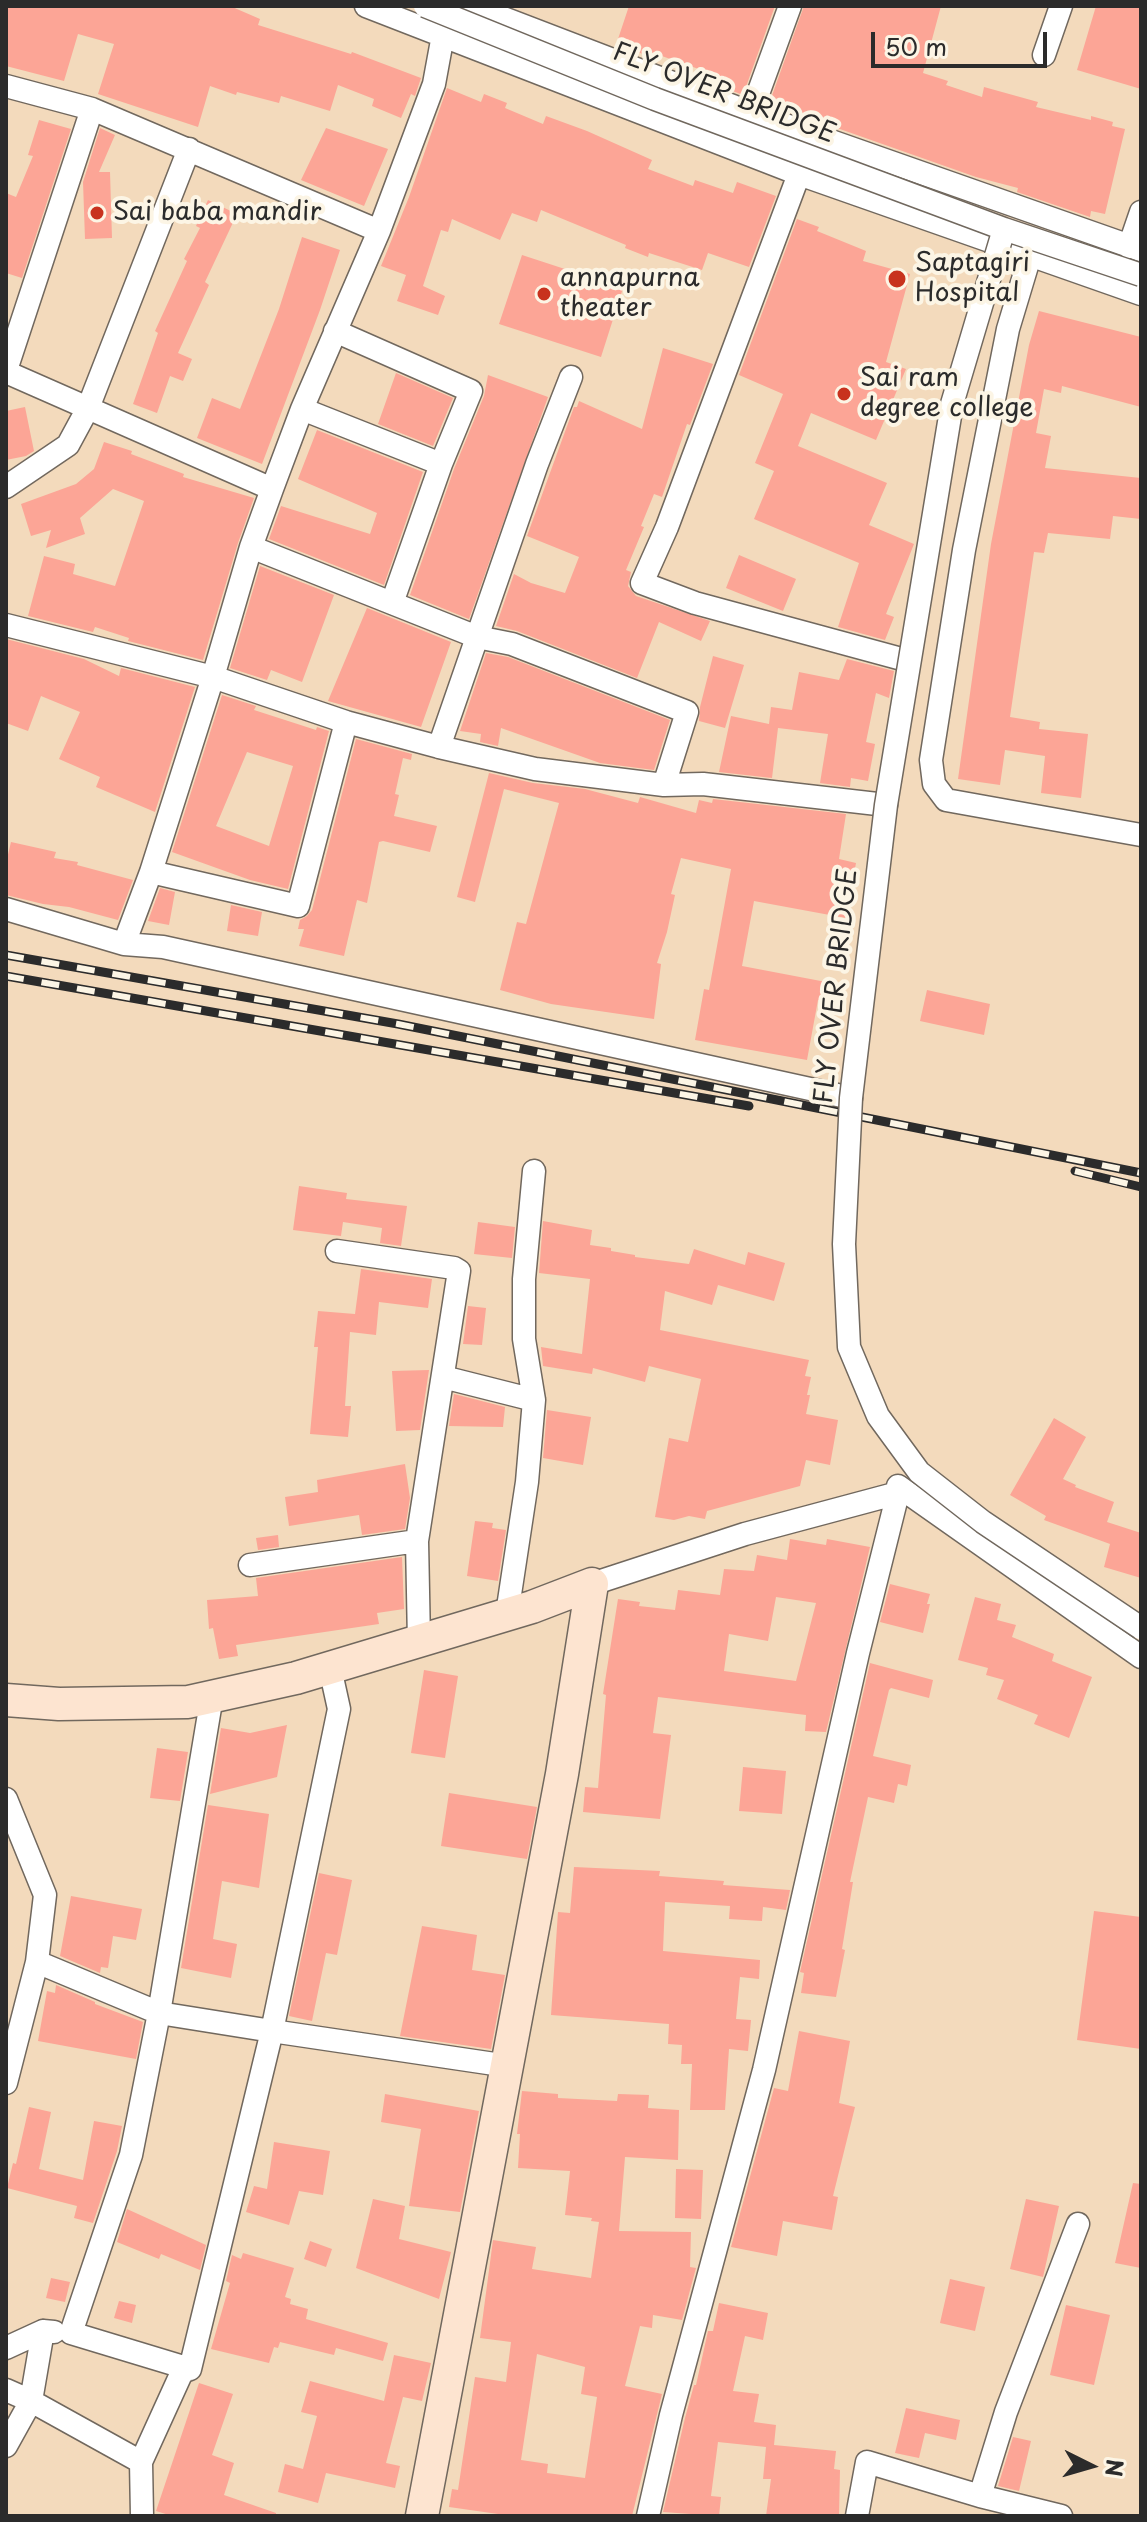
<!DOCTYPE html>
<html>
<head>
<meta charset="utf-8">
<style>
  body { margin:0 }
  #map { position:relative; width:1147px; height:2522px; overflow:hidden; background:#f3dabc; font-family:"Playpen Sans",sans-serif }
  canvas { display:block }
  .frame { position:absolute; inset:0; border:8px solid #2b2b2b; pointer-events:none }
  .north { position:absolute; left:1051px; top:2426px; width:80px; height:80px; -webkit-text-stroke:6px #fcf5e5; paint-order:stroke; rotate:95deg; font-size:22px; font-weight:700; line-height:32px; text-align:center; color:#2b2b2b }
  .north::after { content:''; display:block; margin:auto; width:28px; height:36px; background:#2b2b2b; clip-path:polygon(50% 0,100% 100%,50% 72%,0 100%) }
  .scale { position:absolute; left:871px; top:32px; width:176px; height:36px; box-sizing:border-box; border:4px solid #2b2b2b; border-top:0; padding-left:10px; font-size:24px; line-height:28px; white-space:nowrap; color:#2b2b2b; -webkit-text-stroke:6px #fcf5e5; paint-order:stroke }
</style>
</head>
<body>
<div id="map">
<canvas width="1147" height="2522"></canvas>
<div class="frame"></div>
<div class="north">N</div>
<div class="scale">50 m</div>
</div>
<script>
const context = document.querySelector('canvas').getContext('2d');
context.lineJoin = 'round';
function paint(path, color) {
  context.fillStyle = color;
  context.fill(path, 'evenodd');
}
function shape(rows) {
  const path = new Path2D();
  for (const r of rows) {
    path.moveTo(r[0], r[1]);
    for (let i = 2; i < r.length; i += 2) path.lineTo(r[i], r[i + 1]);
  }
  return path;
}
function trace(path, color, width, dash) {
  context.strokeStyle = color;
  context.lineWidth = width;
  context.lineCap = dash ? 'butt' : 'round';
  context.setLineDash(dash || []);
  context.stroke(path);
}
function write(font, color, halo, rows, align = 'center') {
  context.font = font + ' "Playpen Sans",sans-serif';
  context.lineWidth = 8;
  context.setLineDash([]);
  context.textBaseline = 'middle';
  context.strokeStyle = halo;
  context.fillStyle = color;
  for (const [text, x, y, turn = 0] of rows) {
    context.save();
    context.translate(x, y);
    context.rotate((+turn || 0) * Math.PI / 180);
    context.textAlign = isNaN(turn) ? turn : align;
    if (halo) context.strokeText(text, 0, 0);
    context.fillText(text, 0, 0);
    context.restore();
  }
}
paint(shape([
  [6,6,230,6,260,19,258,25,351,54,352,52,421,78,415,96,411,94,401,118,372,106,374,99,338,85,330,111,281,96,279,103,237,92,236,95,210,86,198,127,98,94,114,44,78,34,64,81,6,66],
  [629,6,775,6,743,95,707,81,710,73,659,55,658,59,616,45],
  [804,6,941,6,923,73,948,81,946,85,982,97,984,87,1038,102,1036,107,1091,120,1091,116,1113,122,1112,126,1125,129,1105,214,1091,211,1090,217,1017,192,1018,188,976,177,769,104],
  [1096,6,1141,6,1141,89,1077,70],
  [447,88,481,102,484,94,507,103,505,108,543,124,546,116,587,131,652,160,648,169,693,186,695,180,733,193,737,182,776,196,749,267,708,253,702,270,649,253,648,257,625,248,626,245,541,210,537,222,512,213,500,240,452,219,448,232,441,230,423,286,445,296,438,315,397,301,406,275,381,266,409,197],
  [39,120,71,129,22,278,6,273,6,193,16,197,33,156,28,155],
  [100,128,115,135,99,172,110,172,112,238,85,239,83,182],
  [326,128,388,149,364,206,301,180],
  [208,200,237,214,205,282,209,285,178,353,192,359,183,381,170,376,157,413,133,404,158,333,155,331,187,261,184,259,200,228,196,226],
  [797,219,819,227,817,231,866,251,863,261,910,274,886,362,906,369,876,440,811,413,798,446,887,483,869,525,914,544,886,614,894,617,885,640,838,627,859,563,754,519,774,471,755,463,783,394,739,375],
  [302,237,340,250,320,310,262,464,197,438,212,398,240,409,279,309],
  [522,255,623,288,601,357,499,324],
  [1039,311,1141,337,1141,407,1062,386,1061,393,1044,389,1036,433,1051,436,1045,468,1141,478,1141,519,1113,516,1110,539,1048,533,1044,553,1034,552,1010,717,1040,722,1039,729,1088,734,1081,798,1041,793,1045,756,1005,750,1000,785,958,779,991,544,1029,345],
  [663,348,713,364,690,425,687,424,662,497,654,494,641,526,644,527,626,570,631,572,628,586,636,596,710,621,701,641,659,622,637,678,517,631,496,626,514,574,531,583,565,593,579,557,527,536,574,407,577,407,579,401,642,429],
  [396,373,453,398,433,446,378,424],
  [488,375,548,397,469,619,410,595,454,469,484,396],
  [25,407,34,451,26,456,6,460,6,411],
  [317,430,423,472,384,585,269,539,281,506,370,534,377,513,298,479],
  [104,442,132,451,131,454,184,474,183,477,254,498,238,543,203,660,128,641,129,638,95,627,93,632,28,616,44,556,75,564,73,574,115,586,144,501,113,489,80,518,85,534,46,548,51,530,31,536,21,504,76,484,94,469],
  [739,555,796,579,783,611,726,588],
  [260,566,334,595,302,682,271,670,267,680,230,668],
  [367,608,451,642,421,727,328,701],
  [6,639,84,659,119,676,121,668,195,687,155,812,96,787,100,777,59,759,80,712,41,696,28,731,6,723],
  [486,653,508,657,670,720,654,770,600,763,501,728,498,746,480,742,481,734,460,731],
  [713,656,744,665,725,728,699,721,700,707],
  [847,659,894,671,889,698,876,693,866,742,875,744,868,781,851,778,850,787,820,783,828,734,778,728,772,778,719,772,731,716,769,724,771,707,792,710,799,672,839,680],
  [222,695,256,706,254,710,316,730,317,727,329,731,288,889,250,880,172,852],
  [247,752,293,766,269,846,216,826],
  [356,739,412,754,411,760,403,758,395,794,399,795,394,816,437,826,430,852,383,841,379,842,367,903,357,900,344,956,299,946,304,929,298,929,300,920,307,916,312,910],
  [489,773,533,783,585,789,638,803,640,797,696,813,699,800,712,803,713,799,846,814,839,859,856,863,846,918,754,901,742,966,826,982,823,1001,818,1000,807,1060,695,1040,704,989,709,990,731,869,681,858,671,894,675,895,667,932,657,963,661,964,654,1019,551,1004,500,990,517,922,526,924,559,803,504,789,475,902,457,897],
  [11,842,56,852,54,858,78,862,77,865,133,880,118,920,69,907,43,904,6,895,6,863],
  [160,888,175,892,169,925,148,921],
  [231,905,262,912,258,936,227,931],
  [927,990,990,1004,984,1035,920,1021],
  [299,1186,347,1193,346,1199,407,1206,401,1246,380,1243,382,1228,343,1222,341,1236,293,1230],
  [543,1221,592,1230,590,1245,611,1248,611,1251,635,1255,635,1257,689,1264,694,1249,745,1265,748,1252,785,1263,774,1301,718,1285,712,1305,665,1291,660,1330,809,1360,805,1376,811,1377,807,1395,810,1395,806,1414,838,1420,830,1465,806,1460,800,1486,707,1511,705,1519,689,1516,674,1520,655,1517,669,1438,688,1442,701,1379,649,1366,645,1382,593,1368,592,1374,543,1366,541,1347,582,1354,590,1279,539,1273],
  [478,1222,515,1227,512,1258,474,1254],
  [361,1269,432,1279,428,1308,379,1302,376,1335,350,1332,345,1406,351,1406,348,1437,310,1434,318,1347,314,1347,318,1311,355,1314],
  [468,1306,486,1308,482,1345,463,1344],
  [429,1370,420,1430,396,1431,392,1371],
  [454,1394,505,1407,503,1427,449,1426],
  [547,1410,591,1417,583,1465,543,1458],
  [1054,1418,1086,1437,1063,1479,1076,1485,1075,1487,1114,1502,1107,1522,1141,1533,1141,1578,1104,1567,1110,1544,1044,1520,1046,1516,1010,1495],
  [405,1464,410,1498,405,1529,362,1535,359,1515,289,1526,285,1497,318,1492,317,1480],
  [475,1521,493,1523,492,1528,506,1530,498,1581,467,1576],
  [278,1535,279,1547,258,1550,256,1538],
  [790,1539,826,1545,827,1539,870,1547,826,1732,805,1731,806,1715,658,1697,653,1733,671,1735,660,1819,583,1812,585,1787,598,1788,606,1695,603,1694,618,1599,640,1602,639,1606,675,1610,678,1590,720,1595,724,1569,754,1571,757,1555,787,1560],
  [776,1597,816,1603,796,1681,724,1671,729,1634,768,1641],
  [402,1557,404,1609,377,1613,379,1624,236,1645,238,1656,219,1659,213,1628,209,1629,207,1600,258,1596,256,1578],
  [890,1584,930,1594,927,1604,930,1604,923,1633,880,1622],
  [975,1597,1001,1604,997,1620,1016,1625,1012,1637,1054,1654,1052,1661,1092,1677,1069,1738,1034,1724,1038,1715,997,1699,1004,1680,986,1675,988,1668,958,1660],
  [870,1663,933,1680,929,1698,891,1688,889,1690,873,1756,911,1765,907,1786,898,1784,894,1803,868,1797,850,1882,853,1882,842,1949,845,1950,836,1997,801,1993,804,1973,800,1972],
  [424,1670,458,1676,445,1758,411,1753],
  [287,1725,277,1777,210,1794,221,1728,250,1733],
  [157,1748,188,1752,180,1801,150,1798],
  [743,1767,786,1771,782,1814,739,1811],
  [449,1793,537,1807,527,1859,441,1846],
  [208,1805,269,1814,259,1888,222,1881,213,1939,237,1944,231,1978,181,1968],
  [574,1867,660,1871,659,1876,724,1881,723,1885,790,1890,786,1910,763,1907,762,1921,729,1919,730,1906,665,1902,663,1951,760,1960,759,1979,740,1977,736,2019,751,2020,748,2051,729,2049,725,2110,690,2110,692,2064,681,2064,682,2045,668,2044,669,2024,551,2015,558,1912,570,1913],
  [319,1873,352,1880,337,1955,326,1953,312,2021,289,2016],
  [71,1896,142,1909,136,1940,113,1936,108,1968,101,1967,100,1973,60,1956],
  [1094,1911,1141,1917,1141,2049,1077,2040],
  [422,1926,477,1935,472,1970,505,1975,491,2049,400,2036],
  [56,1985,95,2002,95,2004,143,2022,136,2059,38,2041,47,1991,55,1993],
  [799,2031,850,2041,839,2103,855,2107,833,2196,838,2197,832,2230,783,2221,777,2256,731,2247,774,2088,788,2091],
  [522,2091,558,2094,558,2098,617,2101,618,2094,649,2095,648,2108,679,2110,678,2160,625,2157,619,2231,691,2232,690,2267,696,2268,682,2320,653,2315,652,2328,640,2326,625,2386,662,2394,632,2516,512,2516,449,2507,452,2489,458,2490,475,2377,506,2382,511,2342,480,2338,493,2240,536,2247,532,2269,591,2278,599,2222,591,2221,592,2218,565,2215,570,2171,518,2168,520,2134,517,2134],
  [537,2354,585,2367,581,2394,597,2397,585,2478,547,2473,548,2464,521,2460],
  [385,2094,479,2111,460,2212,409,2206,421,2129,381,2122],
  [29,2107,51,2112,39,2169,83,2180,94,2121,122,2126,117,2151,93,2223,74,2218,77,2206,7,2188,13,2163,16,2164],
  [274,2142,330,2151,323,2195,299,2191,289,2225,246,2212,254,2186,267,2189],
  [676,2169,703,2170,701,2219,675,2218],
  [1133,2183,1141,2184,1141,2268,1115,2263],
  [373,2199,405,2206,399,2239,451,2252,439,2299,356,2268],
  [1026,2199,1059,2206,1043,2277,1010,2269],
  [127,2209,206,2245,200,2270,161,2254,159,2259,117,2242],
  [310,2241,332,2249,326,2267,304,2259],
  [243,2253,294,2268,285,2297,291,2299,290,2304,308,2309,306,2319,388,2343,383,2361,336,2348,334,2355,280,2342,278,2348,274,2347,269,2363,211,2349,230,2283,226,2281,232,2255,241,2259],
  [51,2278,70,2282,65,2302,46,2298],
  [950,2279,985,2287,975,2331,940,2323],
  [119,2301,136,2305,132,2323,114,2318],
  [719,2303,768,2313,763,2340,745,2336,733,2391,759,2394,754,2422,776,2425,774,2445,836,2451,834,2469,840,2470,839,2516,766,2516,771,2479,763,2479,766,2447,718,2442,711,2496,721,2497,719,2516,663,2512,685,2418,694,2385,696,2385,708,2331,713,2331],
  [1066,2305,1110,2315,1094,2385,1050,2375],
  [394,2355,431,2363,422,2401,403,2397,386,2463,400,2466,395,2488,326,2473,318,2503,278,2492,285,2464,303,2469,317,2416,301,2412,310,2381,384,2401],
  [199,2383,233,2394,212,2455,234,2463,224,2495,276,2513,276,2516,172,2516,156,2511],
  [906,2408,960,2420,956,2440,925,2433,919,2458,895,2453],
  [1013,2437,1031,2441,1019,2491,998,2486]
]), '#fca596');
const street = shape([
  [366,6,799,174,1141,294],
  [472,6,751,113,1141,250],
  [1044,55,1061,6],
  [6,86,92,109,379,231],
  [751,113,790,6],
  [799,174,667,527,642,583,695,603,909,661],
  [1129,247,1141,212],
  [1030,256,1008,329,964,550,931,760,934,784,946,800,1141,835],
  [335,331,471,391,441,464,392,603],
  [6,370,92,109],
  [6,372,272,489],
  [302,409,441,464],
  [6,487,68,445,88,408,189,149],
  [251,547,477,637,512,644,687,712,664,785],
  [6,625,213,677,251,547,272,489,302,409,379,231,434,84,443,35,442,6],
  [439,747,537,464,571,377],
  [151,872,298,906,346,722],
  [6,909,124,944,163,947,851,1098],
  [124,944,151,872,213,677,346,722,439,747,535,769,664,785,703,784,886,805],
  [337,1251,454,1268,459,1271,417,1541,419,1642],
  [443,1377,534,1400],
  [250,1565,417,1541],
  [592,1584,745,1534,898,1493,898,1486,1141,1657],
  [507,1614,527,1482,534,1400,524,1339,524,1279,534,1171],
  [330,1668,339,1709,272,2031,508,2066],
  [6,1799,45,1895,37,1962,159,2013,272,2031,190,2369,182,2372,141,2462,142,2516],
  [6,2083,37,1962],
  [6,2348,43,2331,54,2332],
  [190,2369,71,2333,131,2155,159,2013,212,1696],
  [6,2390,31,2401,141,2462],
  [6,2446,31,2401,43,2331],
  [980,2496,1006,2412,1078,2224],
  [648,2516,671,2415,764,2070,858,1653,898,1493],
  [857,2516,867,2462,980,2496,1061,2516]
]);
const secondary = shape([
  [6,1700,59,1704,188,1702,296,1678,532,1607,592,1584,562,1774,422,2516]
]);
trace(street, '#71685e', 25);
trace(secondary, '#71685e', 35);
trace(street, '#fff', 22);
trace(secondary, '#fde4d0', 32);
const rail = shape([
  [6,955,398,1024,1141,1173],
  [6,976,749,1106],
  [1075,1171,1141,1187]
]);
trace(rail, '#2b2b2b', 9);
trace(rail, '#fcf5e5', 6, [18]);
const streetBridge = shape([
  [425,6,655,99,1004,229,1141,275],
  [1004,229,952,404,886,805,851,1098,844,1244,849,1347,878,1416,919,1472,983,1522,1141,1628]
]);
trace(streetBridge, '#71685e', 25, []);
trace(streetBridge, '#fff', 22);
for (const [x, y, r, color] of [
  [97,213,8,"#c8321e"],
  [897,279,10,"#c8321e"],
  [544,294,8,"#c8321e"],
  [844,394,8,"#c8321e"]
]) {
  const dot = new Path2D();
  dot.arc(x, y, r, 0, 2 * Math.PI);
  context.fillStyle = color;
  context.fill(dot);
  trace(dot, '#fcf5e5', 3);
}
write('26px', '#2b2b2b', '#fcf5e5', [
  ["FLY OVER BRIDGE",724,94,21],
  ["FLY OVER BRIDGE",837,986,-84]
]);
write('26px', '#2b2b2b', '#fcf5e5', [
  ["Sai baba mandir",113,213],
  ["Saptagiri",915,264],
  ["Hospital",915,294],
  ["annapurna",560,279],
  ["theater",560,309],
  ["Sai ram",860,379],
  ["degree college",860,409]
], 'left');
</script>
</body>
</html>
